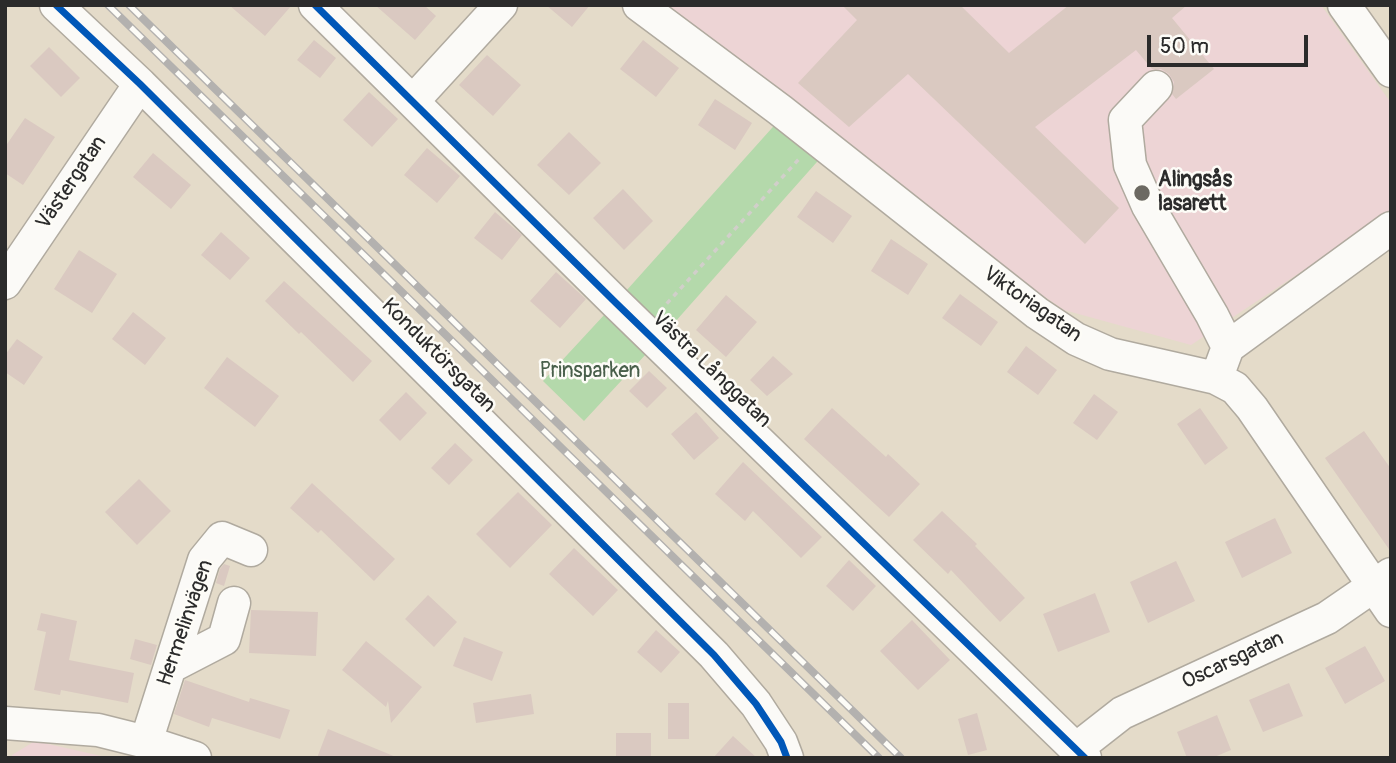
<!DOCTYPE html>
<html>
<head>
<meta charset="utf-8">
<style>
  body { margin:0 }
  #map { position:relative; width:1396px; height:763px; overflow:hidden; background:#e4dbc9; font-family:Pangolin,sans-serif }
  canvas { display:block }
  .frame { position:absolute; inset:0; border:7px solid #2b2b2b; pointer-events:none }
  .scale { position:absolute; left:1147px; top:35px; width:161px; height:32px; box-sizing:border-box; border:4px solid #2b2b2b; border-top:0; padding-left:9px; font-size:21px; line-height:24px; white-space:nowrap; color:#2b2b2b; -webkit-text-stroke:5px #fdfcf7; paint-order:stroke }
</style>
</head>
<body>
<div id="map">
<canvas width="1396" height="763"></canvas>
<div class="frame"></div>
<div class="scale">50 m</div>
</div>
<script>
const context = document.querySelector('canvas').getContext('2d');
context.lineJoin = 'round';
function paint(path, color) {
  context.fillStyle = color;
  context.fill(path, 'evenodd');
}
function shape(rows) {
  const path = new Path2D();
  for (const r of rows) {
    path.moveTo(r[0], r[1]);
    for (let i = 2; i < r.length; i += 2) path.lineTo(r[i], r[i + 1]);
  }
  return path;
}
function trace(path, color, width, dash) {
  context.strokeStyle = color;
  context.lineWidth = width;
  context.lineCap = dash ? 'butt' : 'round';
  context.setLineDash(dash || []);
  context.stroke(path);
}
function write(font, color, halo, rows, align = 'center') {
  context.font = font + ' Pangolin,sans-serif';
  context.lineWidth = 5;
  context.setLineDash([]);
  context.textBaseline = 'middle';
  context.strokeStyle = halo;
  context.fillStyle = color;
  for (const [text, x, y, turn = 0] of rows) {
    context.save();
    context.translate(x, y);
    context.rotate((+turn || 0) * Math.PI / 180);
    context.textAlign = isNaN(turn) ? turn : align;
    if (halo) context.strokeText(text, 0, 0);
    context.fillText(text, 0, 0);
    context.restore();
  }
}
paint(shape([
  [658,5,1321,5,1391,103,1391,212,1191,345,1064,310,867,175],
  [35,741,110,758,13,758,12,755]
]), '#edd4d5');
paint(shape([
  [780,119,824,154,667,331,626,291],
  [605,314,647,353,584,421,543,381]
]), '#b4d9ab');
paint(shape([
  [229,5,292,5,265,36],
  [375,5,424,5,436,16,415,40],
  [546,5,590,5,572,27],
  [842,5,960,5,1009,53,1069,5,1187,5,1172,18,1214,69,1176,99,1172,94,1174,82,1169,74,1161,69,1152,69,1136,50,1035,127,1119,208,1085,244,908,74,849,127,798,83,857,20],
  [314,40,336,58,320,78,297,60],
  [643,40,679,68,656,97,620,69],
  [49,47,80,78,61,97,30,66],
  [487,55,521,85,493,116,459,85],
  [369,92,398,119,372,147,343,120],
  [715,99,752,123,735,150,698,125],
  [25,118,55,137,23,185,5,173,5,147],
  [569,132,601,163,569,195,537,165],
  [427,148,460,176,437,203,404,175],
  [153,153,191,185,171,209,133,177],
  [623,189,653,221,624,250,593,218],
  [816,191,852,216,833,243,797,217],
  [495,212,522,235,502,260,474,238],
  [221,232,250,258,230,280,201,255],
  [891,239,928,264,908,295,871,271],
  [79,250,117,274,92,313,54,289],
  [556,272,586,299,560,328,530,301],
  [284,281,372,361,353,382,301,332,299,334,265,301],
  [960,294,998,322,981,346,942,318],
  [726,295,757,322,726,357,696,330],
  [133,312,166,338,145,365,112,339],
  [17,339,43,357,24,385,5,372,5,355],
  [1026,346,1057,370,1038,395,1007,372],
  [773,356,793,374,767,396,750,380],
  [227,357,279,396,255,427,204,388],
  [649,371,667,388,647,408,629,391],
  [406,392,427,413,400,441,379,420],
  [1094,394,1118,412,1097,440,1073,423],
  [832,408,886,457,888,454,920,484,889,517,804,439],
  [1200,408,1228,448,1205,465,1177,424],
  [696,412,719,438,694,460,671,434],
  [1364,431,1391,469,1391,552,1325,458],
  [455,443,473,460,449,485,431,468],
  [743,462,822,537,801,558,753,511,745,521,715,494],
  [139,479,171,511,137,545,105,512],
  [312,483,395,559,374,581,321,530,318,533,290,508],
  [518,492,552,525,510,568,476,534],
  [942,511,977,544,975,546,1025,598,1000,622,951,570,948,574,913,540],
  [1275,518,1292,553,1242,578,1225,542],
  [574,548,618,590,593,616,549,574],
  [849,560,876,586,853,611,826,586],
  [1176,561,1195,601,1148,623,1130,582],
  [224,564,230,566,224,586,216,583,220,569],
  [1095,593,1110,632,1058,652,1043,614],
  [428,595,457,622,434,647,405,619],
  [251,610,318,612,316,656,249,653],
  [41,613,77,621,69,660,134,673,128,703,61,690,60,695,34,690,46,632,37,630],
  [912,620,950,660,918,690,880,651],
  [656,630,680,652,661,673,637,652],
  [464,637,503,652,492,681,453,666],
  [135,639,157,645,151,665,130,659],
  [366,641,422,687,391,723,388,701,386,707,342,670],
  [1365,646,1385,681,1345,704,1325,668],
  [185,680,249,702,250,698,290,710,280,739,212,718,209,727,174,714],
  [1289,683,1303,716,1263,732,1249,700],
  [531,694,534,714,476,723,473,703],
  [668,703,689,703,689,739,668,739],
  [977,713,987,750,968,755,958,719],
  [1217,715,1231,750,1212,758,1187,758,1177,732],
  [328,729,396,757,396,758,317,758],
  [616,733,651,733,651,758,616,758],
  [733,736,757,758,713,758]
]), '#dac9c1');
const minor = shape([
  [56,5,140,84,714,655,756,704,781,742,787,758],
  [315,5,616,303,1085,758],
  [639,5,780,110,1037,313,1076,339,1110,354,1216,378,1235,388,1252,408,1391,611],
  [1344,5,1391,71],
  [1156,87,1125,120,1130,165,1148,206,1212,315,1228,347],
  [413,101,501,5],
  [5,283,140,84],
  [1221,366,1228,347,1391,228],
  [170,667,224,639,234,603],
  [5,723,98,730,146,742,195,758],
  [146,742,204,560,222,538,251,550],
  [1076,749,1122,713,1327,618,1391,574]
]);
trace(minor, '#b0aa9f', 35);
trace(shape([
  [660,311,799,159]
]), '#d1cfca', 3.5, [5, 5]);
trace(minor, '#fbfaf7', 32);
const rail = shape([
  [108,5,879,758],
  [129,5,901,758]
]);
trace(rail, '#b3b1af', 8);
trace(rail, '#fdfcf7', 5, [16]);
trace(shape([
  [56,5,140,84,714,655,756,704,781,742,787,758],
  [315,5,616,303,1085,758]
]), '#0057b8', 7);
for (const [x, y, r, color] of [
  [1142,193,9,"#6c6962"]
]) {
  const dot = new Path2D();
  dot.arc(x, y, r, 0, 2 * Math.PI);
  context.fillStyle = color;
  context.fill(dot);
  trace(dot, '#fdfcf7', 2.5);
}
write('bold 21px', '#2b2b2b', '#fdfcf7', [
  ["Alingsås",1158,181],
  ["lasarett",1158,205]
], 'left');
write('21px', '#2b2b2b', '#fdfcf7', [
  ["Västergatan",72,183,-56],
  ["Viktoriagatan",1032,305,35],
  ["Konduktörsgatan",438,356,45],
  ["Västra Långgatan",711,370,44],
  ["Hermelinvägen",186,623,-71],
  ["Oscarsgatan",1233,661,-25]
]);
write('21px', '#485f4a', '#fdfcf7', [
  ["Prinsparken",590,372]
]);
</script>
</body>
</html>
